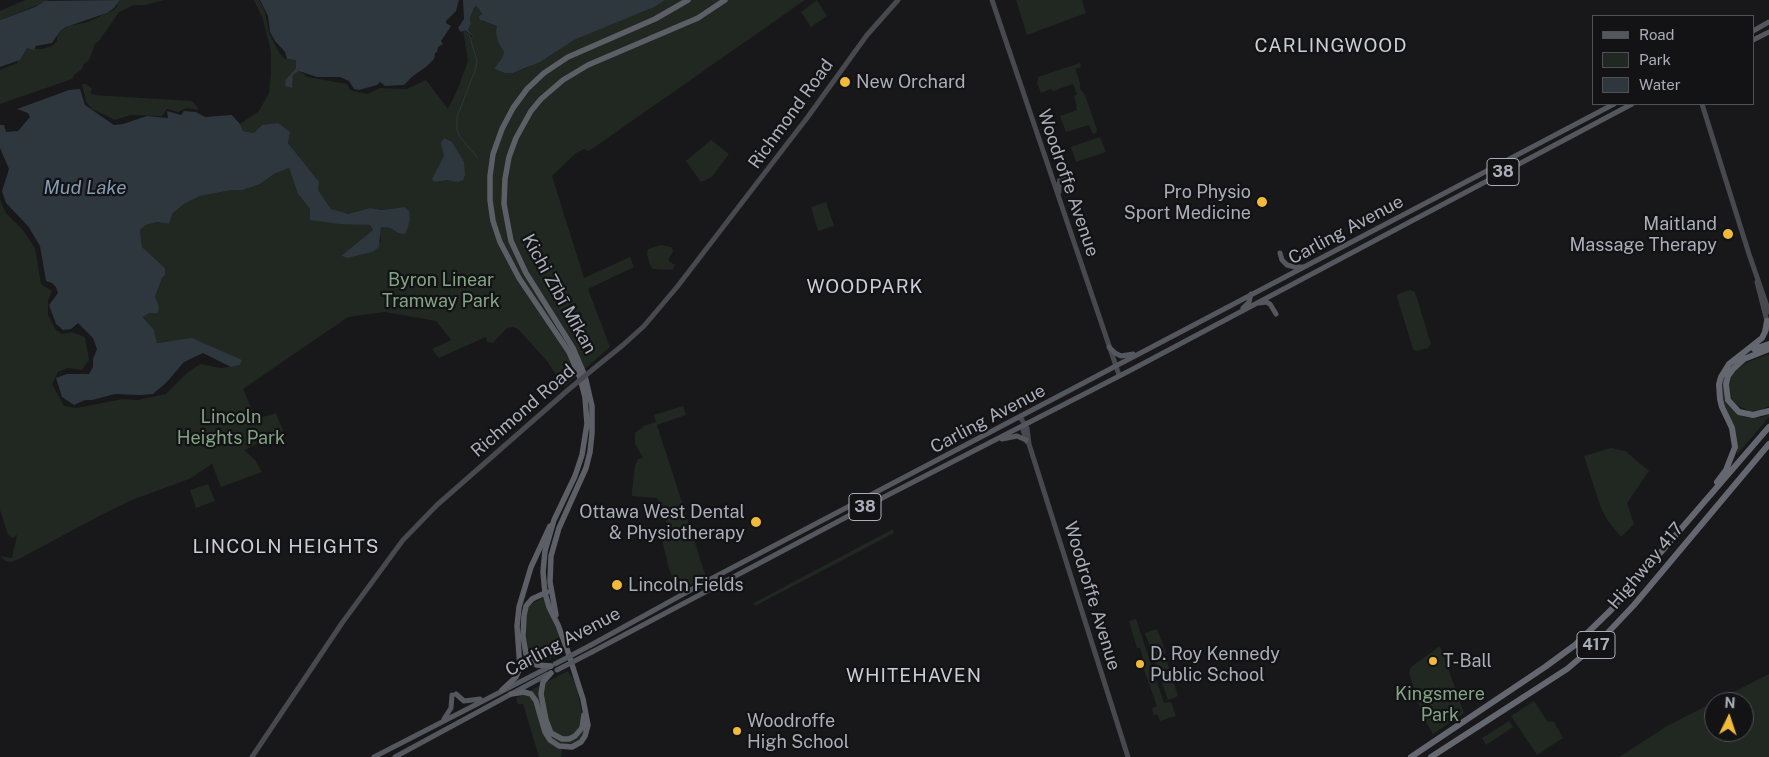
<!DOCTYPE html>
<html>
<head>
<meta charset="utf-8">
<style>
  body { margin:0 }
  #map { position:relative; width:1769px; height:757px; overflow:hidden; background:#18181a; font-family:"Public Sans",sans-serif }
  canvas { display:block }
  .legend { position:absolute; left:1592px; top:15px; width:162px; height:90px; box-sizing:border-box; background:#131315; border:1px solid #4f5157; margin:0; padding:6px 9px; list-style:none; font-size:15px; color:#aaaeb9 }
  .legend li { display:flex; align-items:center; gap:10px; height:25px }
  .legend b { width:25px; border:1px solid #4f5157 }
  .north { position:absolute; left:1704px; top:692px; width:50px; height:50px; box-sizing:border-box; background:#131315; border:1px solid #4f5157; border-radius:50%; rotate:4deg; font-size:14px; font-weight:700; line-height:20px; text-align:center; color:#aaaeb9 }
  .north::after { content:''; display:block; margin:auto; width:18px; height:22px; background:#f0ba3a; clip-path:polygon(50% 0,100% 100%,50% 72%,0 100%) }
</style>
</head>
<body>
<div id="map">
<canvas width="1769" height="757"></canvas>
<ul class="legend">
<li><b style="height:6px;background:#55575e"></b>Road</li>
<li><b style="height:14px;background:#202821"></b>Park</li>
<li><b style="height:14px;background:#2e363e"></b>Water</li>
</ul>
<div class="north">N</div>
</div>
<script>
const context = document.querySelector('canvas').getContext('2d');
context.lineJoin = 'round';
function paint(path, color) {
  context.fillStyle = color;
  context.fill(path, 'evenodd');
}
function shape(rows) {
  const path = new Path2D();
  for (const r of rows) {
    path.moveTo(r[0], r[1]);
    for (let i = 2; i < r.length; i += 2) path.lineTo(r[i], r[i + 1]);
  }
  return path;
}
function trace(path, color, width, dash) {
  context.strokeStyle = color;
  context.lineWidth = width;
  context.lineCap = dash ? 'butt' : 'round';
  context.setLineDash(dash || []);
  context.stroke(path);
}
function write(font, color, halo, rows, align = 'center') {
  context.font = font + ' "Public Sans",sans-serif';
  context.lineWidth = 4.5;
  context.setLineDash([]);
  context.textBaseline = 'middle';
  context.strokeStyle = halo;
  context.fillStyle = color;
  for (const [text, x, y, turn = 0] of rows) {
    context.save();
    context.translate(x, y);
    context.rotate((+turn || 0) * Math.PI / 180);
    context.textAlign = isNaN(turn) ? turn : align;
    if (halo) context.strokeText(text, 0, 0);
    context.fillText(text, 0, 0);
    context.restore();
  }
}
paint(shape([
  [25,0,50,0,0,20,0,11],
  [120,0,164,0,145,5,134,5,119,12,99,41,95,44,89,60,84,64,82,69,74,75,72,79,0,104,0,70,17,63,26,48,41,49,52,46,57,41,57,35,60,31,69,26,88,22,115,9],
  [254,0,259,0,265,12,269,33,278,51,285,59,296,60,296,68,286,79,299,71,308,77,347,84,350,90,368,94,380,88,407,89,426,80,448,109,457,91,468,61,463,30,465,30,472,37,472,33,468,29,471,24,470,18,475,6,481,10,481,21,497,26,498,42,504,52,502,58,494,69,505,73,513,73,525,69,569,42,665,0,805,0,589,151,584,149,576,153,552,176,584,278,630,257,634,267,588,289,610,347,564,387,547,361,518,329,513,327,507,328,493,343,487,342,486,337,439,358,432,349,451,340,436,321,385,312,348,317,243,389,256,419,276,413,283,431,265,438,265,440,244,450,255,460,262,472,221,487,212,464,189,479,132,500,103,514,19,559,11,562,6,561,0,556,12,558,17,535,13,538,8,535,0,510,0,200,6,213,23,230,35,248,41,284,52,291,48,300,48,315,56,330,62,334,72,332,85,337,89,360,82,370,68,368,58,372,52,384,64,406,77,408,122,399,138,400,166,394,187,373,200,364,221,368,240,365,171,341,157,343,154,330,143,316,159,306,155,297,162,278,165,274,165,268,142,247,140,230,146,225,157,222,169,224,173,213,184,204,200,196,232,190,243,190,260,184,274,174,289,168,298,194,310,209,358,224,370,225,373,230,341,256,348,258,373,252,381,241,380,233,381,227,390,228,398,233,404,207,382,210,370,208,348,214,339,213,331,209,318,190,313,175,288,143,262,125,254,133,243,131,240,124,259,111,269,93,271,75,271,51,263,19],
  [817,0,827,16,811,27,801,12],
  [1016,0,1082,0,1086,13,1027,35],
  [1080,63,1081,67,1076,69,1075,67,1080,84,1080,89,1085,95,1097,130,1096,133,1093,134,1089,125,1066,132,1060,116,1077,110,1076,107,1077,106,1074,96,1077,94,1073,84,1053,91,1051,89,1041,93,1037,83,1038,81,1038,77],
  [82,84,86,84,92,89,90,93,94,95,192,101,198,108,198,110,187,108,178,112,167,109,163,115,161,116,131,115,115,120,92,109,86,102],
  [1100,137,1106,152,1076,162,1071,147],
  [711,140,729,154,712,177,701,182,686,161],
  [826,202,834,226,818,231,811,207],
  [661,245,671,247,673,250,672,254,669,258,669,261,675,265,672,270,653,269,650,265,647,254,648,249],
  [1410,290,1415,292,1431,344,1428,348,1417,351,1413,349,1397,297,1398,294],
  [1765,347,1749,354,1724,381,1736,413,1744,417,1751,418,1760,418,1769,414,1769,417,1737,455,1737,449,1720,388,1728,368,1744,354],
  [1766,355,1769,355,1769,406,1757,412,1749,411,1737,405,1732,399,1729,383,1734,372,1746,363],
  [683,406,686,415,657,425,706,577,678,590,669,569,662,540,672,536,657,498,632,496,632,491,635,466,638,459,643,458,635,444,635,433,644,426,656,422,654,415],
  [1611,448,1625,451,1649,471,1627,503,1634,524,1621,537,1608,521,1601,508,1584,456],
  [208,484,215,501,196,508,190,490],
  [893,529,894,533,755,606,754,603],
  [544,597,560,638,560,648,561,653,542,662,534,660,529,655,525,625,528,608,533,603],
  [1136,619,1164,703,1171,702,1176,716,1160,721,1157,714,1154,716,1152,708,1157,706,1140,659,1143,658,1140,648,1137,648,1129,621],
  [1157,629,1166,653,1154,658,1145,633],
  [1440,646,1464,713,1433,734,1422,715,1409,673,1411,667],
  [1166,659,1178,696,1168,700,1155,663],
  [568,671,576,684,585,729,582,737,577,742,572,744,563,745,561,757,539,757,523,704,518,704,516,698],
  [1769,674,1769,757,1619,757,1667,726],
  [1714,702,1744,702,1744,732,1714,732],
  [1534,701,1547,721,1554,722,1563,738,1537,755,1511,716],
  [1509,721,1513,727,1486,745,1482,738]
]), '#202821');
paint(shape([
  [120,0,114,8,107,13,66,27,60,31,52,43,36,46,34,50,27,48,20,60,0,67,0,20,35,7,45,1],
  [260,0,459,0,456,11,446,21,446,23,451,26,441,41,443,44,438,47,437,52,435,53,434,59,426,67,413,76,404,85,385,86,380,82,377,85,359,90,354,89,349,81,340,77,317,77,299,71,293,75,292,88,285,86,286,79,296,68,296,60,287,59,285,52,275,41,270,32,268,16],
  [463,0,665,0,654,7,574,40,540,62,513,73,505,73,494,69,502,58,504,52,498,42,496,32,497,26,480,20,479,16,482,14,479,9,476,6,474,8,470,18,471,24,468,29,474,37,465,30,461,32,458,28,464,19],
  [80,89,85,105,114,125,123,124,147,116,168,118,167,111,181,115,184,111,196,112,205,117,232,115,240,124,243,131,254,133,262,125,278,123,290,132,288,143,319,182,318,190,331,209,348,214,370,208,382,210,404,207,409,211,410,219,408,227,405,234,398,233,390,228,381,227,379,247,373,252,348,258,341,256,373,230,370,225,339,224,310,220,310,209,298,194,289,168,274,174,260,184,243,190,232,190,200,196,184,204,173,213,169,224,157,222,146,225,140,230,142,247,165,268,165,275,162,278,155,297,159,306,158,313,149,313,143,317,154,330,157,343,192,338,242,360,240,365,231,367,203,353,184,362,167,382,153,394,141,395,115,394,92,400,85,400,74,405,62,397,56,378,67,374,89,374,93,367,93,359,97,349,93,338,78,323,71,329,63,330,56,324,49,305,58,293,56,287,52,283,46,281,40,246,28,226,6,203,2,191,9,169,0,148,0,125,4,125,6,132,18,131,30,117,28,113,17,109,69,90],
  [444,138,452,142,464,162,465,175,463,180,458,182,448,180,434,182,432,179,444,156,441,143]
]), '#2e363e');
trace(shape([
  [469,34,477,61,476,68,457,117,457,130,460,137,477,157]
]), '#2e363e', 1);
trace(shape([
  [992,0,1119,375],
  [1702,104,1749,254,1769,312],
  [1059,192,1059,184,1060,179,1071,172],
  [1757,282,1769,329],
  [597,366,623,345,644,326,677,287,807,118,867,35,898,0],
  [1020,417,1027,428,1029,444,1128,757],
  [1024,424,1023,430,1027,442],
  [252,757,342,623,403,540,437,505,568,390]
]), '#47494f', 5);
trace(shape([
  [1753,31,1769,22],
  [1753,40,1769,32],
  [1280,253,1282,260,1287,265,1295,267,1303,267],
  [1259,303,1266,302,1270,304,1276,314],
  [1243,308,1249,302,1251,294],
  [1109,347,1115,353,1121,356,1133,354],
  [1002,439,1017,436,1026,440],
  [591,645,707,581,1614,104],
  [592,652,888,495,1131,370,1632,104],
  [456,694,464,701,480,699],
  [444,719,451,708,452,695],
  [374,757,551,666],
  [395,757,548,674]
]), '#55575e', 5);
trace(shape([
  [547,592,532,599,526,606,524,616,523,636,526,654,530,661,537,665,551,666],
  [556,615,550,582,551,556,559,528,586,468,590,452,592,433,592,406,585,376,573,348,526,273,511,241,504,204,505,179,509,157,516,138,531,111,541,99,563,80,588,65,698,18,725,0],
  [551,673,543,682,541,694,546,720,551,733,562,739,569,739,575,736,582,728,584,715],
  [502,690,516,677,520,668,517,626,519,607,531,567,550,526],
  [511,694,524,692,531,694,536,701,545,732,550,740,559,746,572,747,581,742,585,736,588,725,583,699,568,652,558,625,549,607,545,593,543,572,545,551,554,520,575,476,582,455,587,424,585,397,580,378,569,352,519,278,500,242,493,221,490,200,490,176,493,154,502,129,513,108,527,89,544,73,568,57,655,19,688,0]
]), '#5d5f67', 5.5);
trace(shape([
  [1754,349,1769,344],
  [1769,349,1744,359,1733,369,1728,376,1726,384,1728,400,1739,412,1753,415,1769,411],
  [1717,482,1726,470,1735,447,1732,428,1722,407,1720,399,1719,384,1721,377,1729,364,1762,338,1765,332,1767,321],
  [1411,757,1545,667,1575,645,1611,610,1769,427],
  [1431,757,1567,669,1599,642,1634,605,1769,444]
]), '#656770', 6);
trace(shape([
  [568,390,597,366]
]), '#47494f', 5);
trace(shape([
  [555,664,591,645],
  [557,670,592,652]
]), '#55575e', 5);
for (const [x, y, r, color] of [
  [845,82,6,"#f0ba3a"],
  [1262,202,6,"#f0ba3a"],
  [1728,234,6,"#f0ba3a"],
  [756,522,6,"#f0ba3a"],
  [617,585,6,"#f0ba3a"],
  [1433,661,5,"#f0ba3a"],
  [1140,664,5,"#f0ba3a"],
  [737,731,5,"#f0ba3a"]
]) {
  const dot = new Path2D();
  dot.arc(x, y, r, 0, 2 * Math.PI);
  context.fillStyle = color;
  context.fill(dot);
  trace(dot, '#131315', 2);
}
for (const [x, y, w] of [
  [1503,172,32],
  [865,507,32],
  [1596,645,38]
]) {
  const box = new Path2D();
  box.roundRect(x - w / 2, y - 13.5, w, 27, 4);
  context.fillStyle = '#131315';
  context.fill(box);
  trace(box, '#aaaeb9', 1);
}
write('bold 16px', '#aaaeb9', null, [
  ["38",1503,172],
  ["38",865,507],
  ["417",1596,645]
]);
write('18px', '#aaaeb9', '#131315', [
  ["New Orchard",856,82],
  ["Pro Physio",1251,192,"right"],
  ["Sport Medicine",1251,213,"right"],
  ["Maitland",1717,224,"right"],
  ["Massage Therapy",1717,245,"right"],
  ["Ottawa West Dental",745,512,"right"],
  ["& Physiotherapy",745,533,"right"],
  ["Lincoln Fields",628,585],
  ["D. Roy Kennedy",1150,654],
  ["Public School",1150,675],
  ["T-Ball",1443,661],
  ["Woodroffe",747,721],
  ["High School",747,742]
], 'left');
write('18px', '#aaaeb9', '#131315', [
  ["Richmond Road",791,114,-54],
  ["Woodroffe Avenue",1068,183,71],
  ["Carling Avenue",1346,230,-28],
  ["Kichi Zībī Mīkan",559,294,61],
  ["Richmond Road",523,411,-41],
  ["Carling Avenue",988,419,-28],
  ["Highway 417",1646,566,-50],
  ["Woodroffe Avenue",1092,596,73],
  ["Carling Avenue",563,642,-28]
]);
write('18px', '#82a485', '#131315', [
  ["Byron Linear",441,280],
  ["Tramway Park",441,301],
  ["Lincoln",231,417],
  ["Heights Park",231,438],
  ["Kingsmere",1440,694],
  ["Park",1440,715]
]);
context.letterSpacing = '1px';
write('19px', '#cbced6', '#131315', [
  ["CARLINGWOOD",1331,46],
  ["WOODPARK",865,287],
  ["LINCOLN HEIGHTS",286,547],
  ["WHITEHAVEN",914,676]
]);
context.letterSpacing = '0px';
write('italic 19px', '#829bb4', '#131315', [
  ["Mud Lake",85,188]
]);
</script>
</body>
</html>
